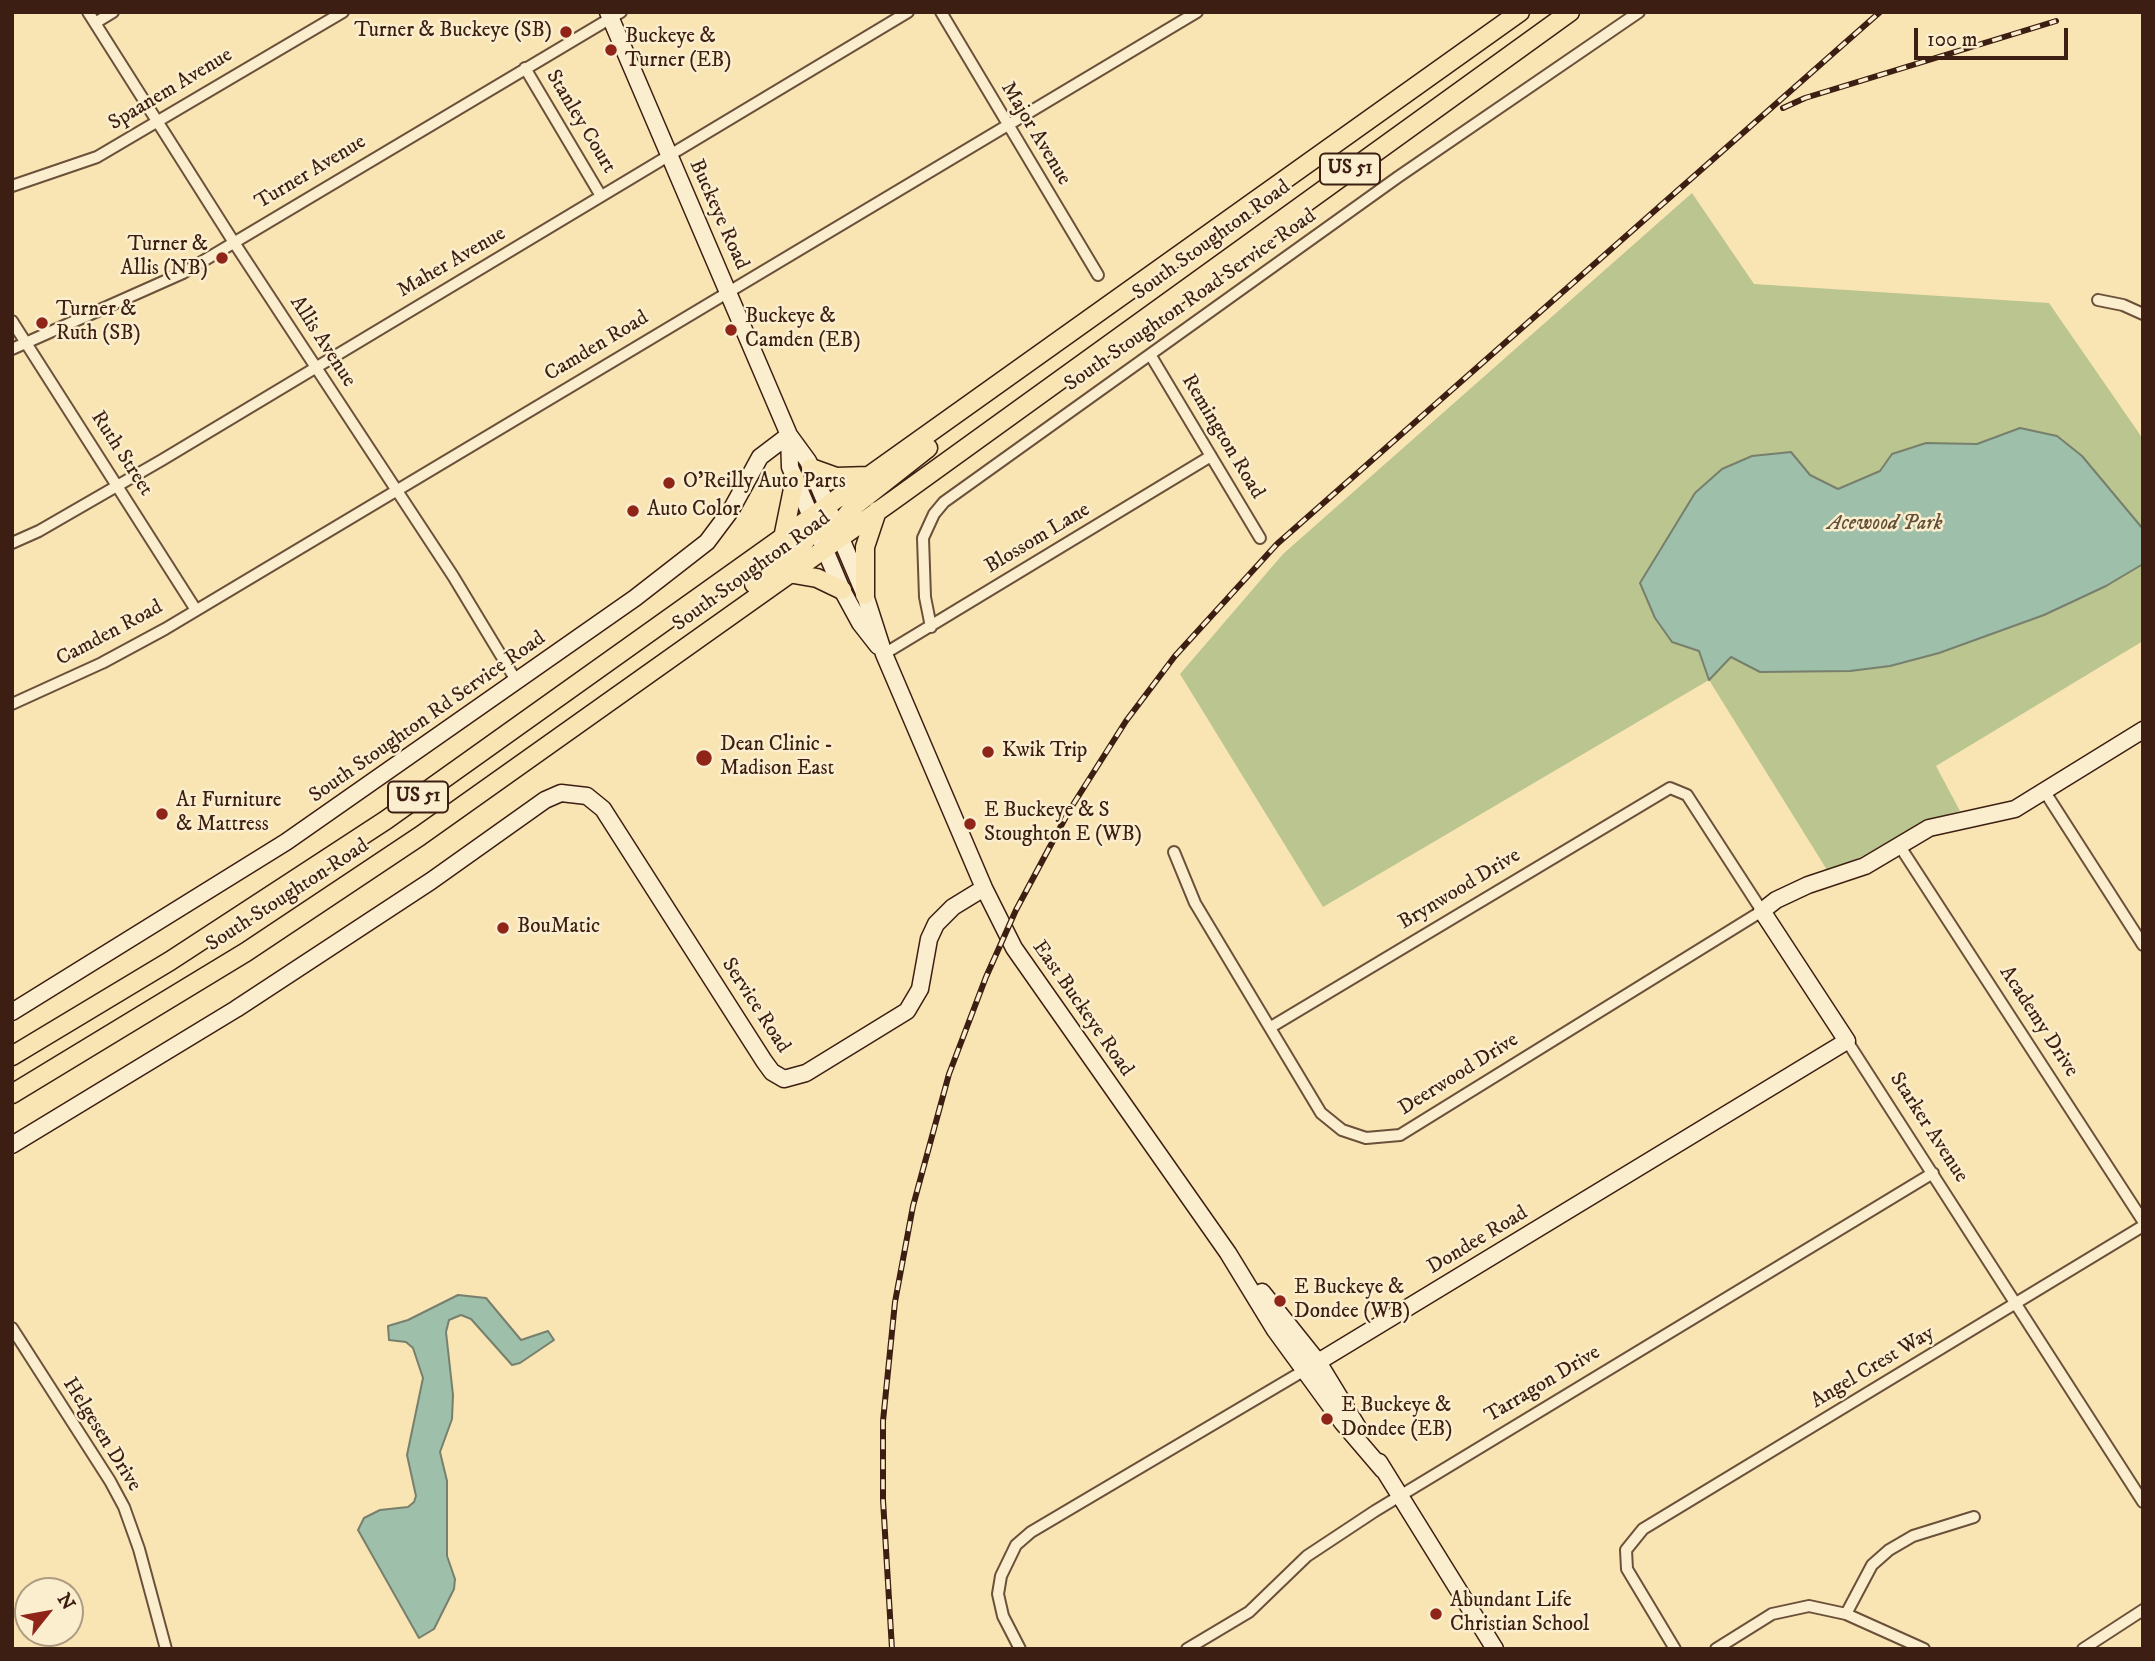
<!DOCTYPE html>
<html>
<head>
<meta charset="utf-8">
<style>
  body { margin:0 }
  #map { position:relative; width:2155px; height:1661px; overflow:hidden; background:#f9e5b4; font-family:"IM FELL DW Pica",serif }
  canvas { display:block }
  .frame { position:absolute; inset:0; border:14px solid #3c1e12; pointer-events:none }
  .north { position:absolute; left:14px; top:1577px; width:70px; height:70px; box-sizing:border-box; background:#fbeece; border:2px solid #af9b83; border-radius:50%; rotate:59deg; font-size:19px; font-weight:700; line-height:28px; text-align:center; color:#3c1e12 }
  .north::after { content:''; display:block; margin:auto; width:24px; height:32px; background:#8f2418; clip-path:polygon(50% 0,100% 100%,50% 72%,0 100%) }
  .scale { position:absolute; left:1914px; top:28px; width:154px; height:32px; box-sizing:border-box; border:4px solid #3c1e12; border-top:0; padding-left:9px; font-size:21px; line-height:24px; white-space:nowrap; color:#3c1e12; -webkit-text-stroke:5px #fbeece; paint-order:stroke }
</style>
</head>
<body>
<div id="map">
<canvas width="2155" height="1661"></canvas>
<div class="frame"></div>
<div class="north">N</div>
<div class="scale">100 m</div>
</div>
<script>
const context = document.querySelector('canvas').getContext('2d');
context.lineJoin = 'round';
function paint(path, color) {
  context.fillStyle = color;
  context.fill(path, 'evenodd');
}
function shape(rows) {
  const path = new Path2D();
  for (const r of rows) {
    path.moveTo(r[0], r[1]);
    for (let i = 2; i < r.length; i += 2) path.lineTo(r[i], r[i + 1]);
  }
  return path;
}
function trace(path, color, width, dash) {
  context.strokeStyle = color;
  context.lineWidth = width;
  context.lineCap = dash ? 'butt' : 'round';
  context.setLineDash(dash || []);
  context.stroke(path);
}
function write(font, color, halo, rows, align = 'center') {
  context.font = font + ' "IM FELL DW Pica",serif';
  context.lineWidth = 5;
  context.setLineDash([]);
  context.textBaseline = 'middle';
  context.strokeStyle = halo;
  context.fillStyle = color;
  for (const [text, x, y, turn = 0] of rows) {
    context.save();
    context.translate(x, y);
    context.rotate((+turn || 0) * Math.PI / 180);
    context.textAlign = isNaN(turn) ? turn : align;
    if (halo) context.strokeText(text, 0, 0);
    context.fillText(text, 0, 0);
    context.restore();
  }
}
paint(shape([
  [1692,193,1754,284,2049,303,2143,439,2143,641,1936,766,1960,811,1923,821,1865,855,1840,866,1827,870,1709,680,1323,907,1180,674,1283,554]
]), '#bbc58f');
const water = shape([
  [2020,428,2057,436,2082,456,2143,529,2143,564,2106,586,2044,615,1939,653,1890,666,1850,671,1760,672,1731,657,1709,680,1699,651,1672,642,1655,618,1640,583,1695,493,1722,469,1752,456,1791,452,1810,475,1838,489,1880,471,1892,454,1926,443,1977,444,2020,428],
  [458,1295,486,1298,521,1340,548,1331,554,1340,520,1363,512,1365,471,1319,461,1315,449,1320,446,1332,453,1395,452,1419,440,1452,447,1481,447,1556,455,1579,454,1589,434,1629,419,1638,358,1530,364,1518,380,1510,408,1507,414,1502,416,1496,407,1455,423,1378,413,1348,406,1342,389,1340,388,1326,408,1320,458,1295]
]);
paint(water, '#9ebfaa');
trace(water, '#777f6d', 2);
const street = shape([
  [88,12,233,241,453,576,517,682],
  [941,12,1098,275],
  [95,23,113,12],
  [525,68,601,196],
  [12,186,97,157,343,12],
  [2098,300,2123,305,2143,314],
  [12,321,196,610],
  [12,349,183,273,621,12],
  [1151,356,1260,538],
  [12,543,39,531,162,460,908,12],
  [931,627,925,597,923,538,934,514,944,502,1398,177,1639,12],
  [884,654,1211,456],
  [12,704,102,663,165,629,1197,12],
  [2045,792,2143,945],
  [1899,845,2143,1221],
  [1174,852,1195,903,1321,1113,1342,1130,1366,1138,1400,1135,1762,911,1687,795,1670,788,1271,1027],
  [1847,1041,2143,1502],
  [12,1328,110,1481,124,1507,139,1549,166,1649],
  [1846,1614,1872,1565,1889,1550,1913,1536,1974,1517],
  [1020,1649,1003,1616,998,1594,1001,1576,1016,1545,1031,1532,1310,1367],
  [1187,1649,1249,1612,1307,1556,1375,1511,1933,1173],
  [1675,1649,1627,1569,1626,1550,1643,1529,2143,1226],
  [1716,1649,1772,1614,1809,1606,1846,1614,1924,1649],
  [2083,1649,2143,1610]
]);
const secondary = shape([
  [608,12,789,435,808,461,865,595,884,654,984,888,1014,948,1228,1253,1275,1330,1342,1422,1383,1470],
  [789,435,790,467,842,590,860,623,878,646],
  [12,1012,286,842,635,598,707,542,731,510,760,457,789,435],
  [12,1145,236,1009,431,881,545,800,561,793,587,796,603,809,764,1061,772,1072,784,1079,806,1073,907,1011,920,989,929,939,936,924,953,907,984,888],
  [1262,1292,1318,1362,1360,1431],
  [1318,1362,1847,1041,1762,911,1776,900,1808,885,1865,866,1929,828,2015,809,2143,730],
  [1379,1462,1495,1649]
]);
const primary = shape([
  [811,468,836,477,869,476],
  [783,538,795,479],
  [828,539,853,507,928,448],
  [788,573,817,578,842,590],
  [754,584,805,541,822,521,827,509],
  [865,595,865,547,877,511],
  [12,1056,170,961,386,820,1520,12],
  [12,1094,246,952,420,836,895,499,1570,12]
]);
trace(street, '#6b503a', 14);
trace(secondary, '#3c1e12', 19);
trace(primary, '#3c1e12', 21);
trace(street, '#fbeece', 10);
trace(secondary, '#fbeece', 16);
trace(primary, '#f9e5b4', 18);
const rail = shape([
  [1783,108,1805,98,2056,21],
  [892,1649,883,1500,883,1421,895,1302,913,1206,949,1074,986,977,1016,910,1069,811,1126,721,1175,656,1277,544,1880,12]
]);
trace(rail, '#3c1e12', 6);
trace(rail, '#fbeece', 3.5, [10]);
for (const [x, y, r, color] of [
  [566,32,7,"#8f2418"],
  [611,50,7,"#8f2418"],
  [222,258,7,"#8f2418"],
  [42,323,7,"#8f2418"],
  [731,330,7,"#8f2418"],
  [669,483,7,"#8f2418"],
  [633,511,7,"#8f2418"],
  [988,752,7,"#8f2418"],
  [704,758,9,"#8f2418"],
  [162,814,7,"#8f2418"],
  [970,824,7,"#8f2418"],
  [503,928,7,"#8f2418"],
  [1280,1301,7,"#8f2418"],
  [1327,1419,7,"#8f2418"],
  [1436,1614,7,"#8f2418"]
]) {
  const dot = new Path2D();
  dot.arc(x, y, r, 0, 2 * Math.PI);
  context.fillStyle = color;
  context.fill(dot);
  trace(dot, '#fbeece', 2.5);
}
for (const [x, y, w] of [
  [1350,169,60],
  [418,797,60]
]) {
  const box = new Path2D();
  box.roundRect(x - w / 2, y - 15.5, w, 31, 5);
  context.fillStyle = '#fbeece';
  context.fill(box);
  trace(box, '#3c1e12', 2);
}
write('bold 19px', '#3c1e12', null, [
  ["US 51",1350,169],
  ["US 51",418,797]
]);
write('21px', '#3c1e12', '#fbeece', [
  ["Turner & Buckeye (SB)",552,32,"right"],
  ["Buckeye &",625,38],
  ["Turner (EB)",625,62],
  ["Turner &",208,246,"right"],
  ["Allis (NB)",208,270,"right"],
  ["Turner &",56,311],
  ["Ruth (SB)",56,335],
  ["Buckeye &",745,318],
  ["Camden (EB)",745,342],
  ["O'Reilly Auto Parts",683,483],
  ["Auto Color",647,511],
  ["Dean Clinic -",720,746],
  ["Madison East",720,770],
  ["Kwik Trip",1002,752],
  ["A1 Furniture",176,802],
  ["& Mattress",176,826],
  ["E Buckeye & S",984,812],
  ["Stoughton E (WB)",984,836],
  ["BouMatic",517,928],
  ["E Buckeye &",1294,1289],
  ["Dondee (WB)",1294,1313],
  ["E Buckeye &",1341,1407],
  ["Dondee (EB)",1341,1431],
  ["Abundant Life",1450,1602],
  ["Christian School",1450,1626]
], 'left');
write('21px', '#3c1e12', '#fbeece', [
  ["Spaanem Avenue",171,90,-31],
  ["Stanley Court",580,122,59],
  ["Major Avenue",1035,134,59],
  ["Turner Avenue",311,173,-31],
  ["Buckeye Road",718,215,66],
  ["South Stoughton Road",1212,241,-36],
  ["Maher Avenue",452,263,-30],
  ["South Stoughton Road Service Road",1191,301,-35],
  ["Allis Avenue",322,342,57],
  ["Camden Road",597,347,-31],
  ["Remington Road",1222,437,59],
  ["Ruth Street",121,454,57],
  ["Blossom Lane",1038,539,-31],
  ["South Stoughton Road",752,572,-36],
  ["Camden Road",110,634,-28],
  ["South Stoughton Rd Service Road",428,718,-35],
  ["Brynwood Drive",1460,890,-31],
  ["South Stoughton Road",288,896,-33],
  ["Service Road",755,1006,57],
  ["East Buckeye Road",1082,1009,55],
  ["Academy Drive",2038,1022,57],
  ["Deerwood Drive",1459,1075,-32],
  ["Starker Avenue",1928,1128,57],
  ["Dondee Road",1478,1241,-31],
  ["Angel Crest Way",1873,1368,-31],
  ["Tarragon Drive",1543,1385,-31],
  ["Helgesen Drive",101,1435,58]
]);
write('italic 21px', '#625038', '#fbeece', [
  ["Acewood Park",1885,525]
]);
</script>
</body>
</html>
